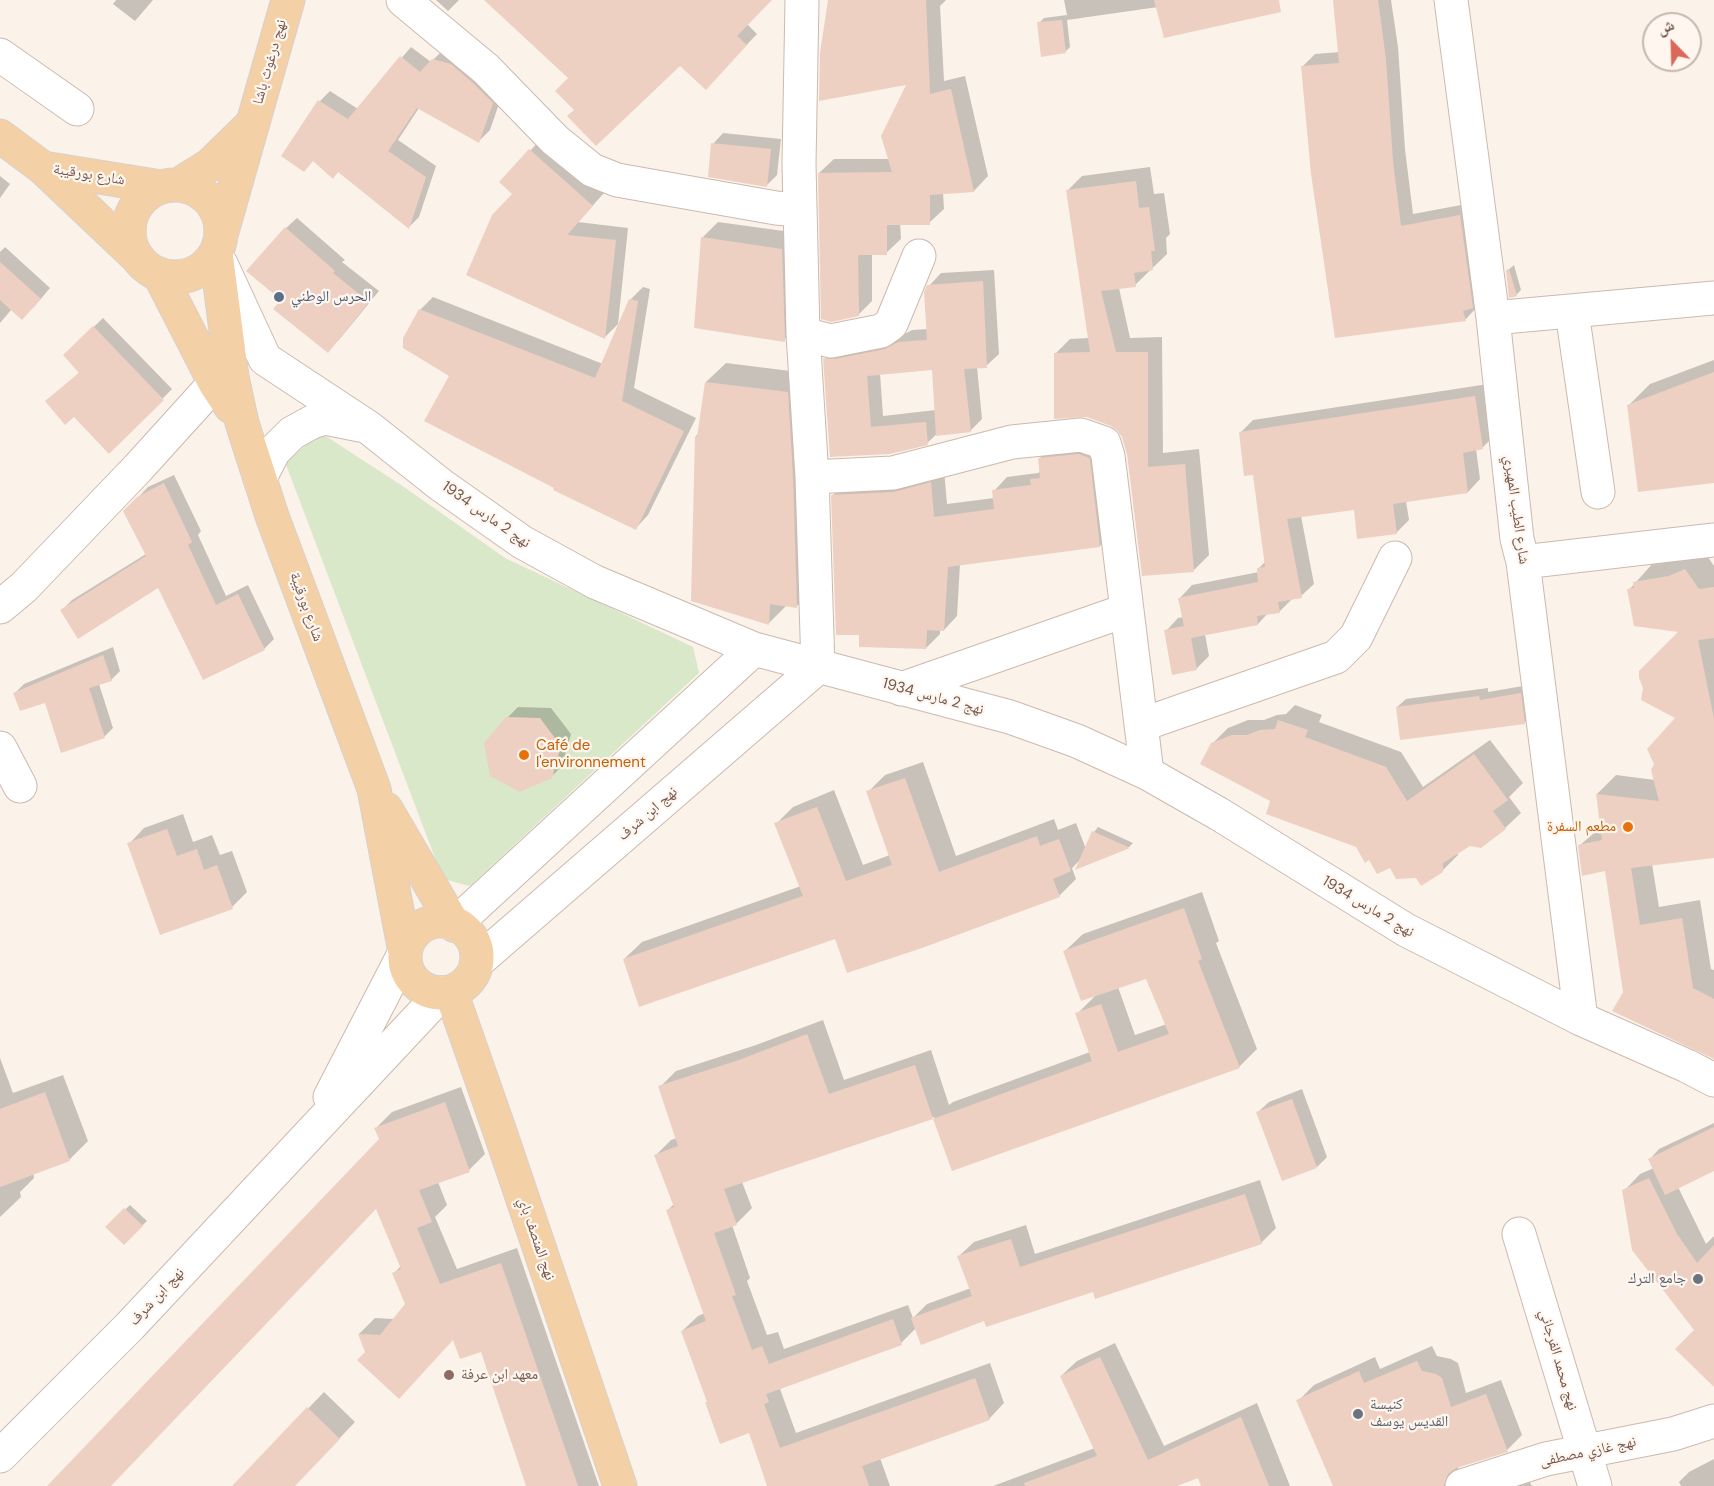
<!DOCTYPE html>
<html>
<head>
<meta charset="utf-8">
<style>
  body { margin:0 }
  #map { position:relative; width:1714px; height:1486px; overflow:hidden; background:#fbf2e9; font-family:"DM Sans","Noto Naskh Arabic",sans-serif }
  canvas { display:block }
  .north { position:absolute; left:1642px; top:12px; width:60px; height:60px; box-sizing:border-box; background:#fef6ef; border:2px solid #c6b7af; border-radius:50%; rotate:337deg; font-size:16px; font-weight:700; line-height:24px; text-align:center; color:#73584e }
  .north::after { content:''; display:block; margin:auto; width:21px; height:27px; background:#db6858; clip-path:polygon(50% 0,100% 100%,50% 72%,0 100%) }
</style>
</head>
<body>
<div id="map">
<canvas width="1714" height="1486"></canvas>
<div class="north">ش</div>
</div>
<script>
const context = document.querySelector('canvas').getContext('2d');
context.lineJoin = 'round';
function paint(path, color) {
  context.fillStyle = color;
  context.fill(path, 'evenodd');
}
function shape(rows) {
  const path = new Path2D();
  for (const r of rows) {
    if (r.length === 3) {
      path.moveTo(r[0] + r[2], r[1]);
      path.arc(r[0], r[1], r[2], 0, 2 * Math.PI);
      continue;
    }
    path.moveTo(r[0], r[1]);
    for (let i = 2; i < r.length; i += 2) path.lineTo(r[i], r[i + 1]);
  }
  return path;
}
function trace(path, color, width, dash) {
  context.strokeStyle = color;
  context.lineWidth = width;
  context.lineCap = dash ? 'butt' : 'round';
  context.setLineDash(dash || []);
  context.stroke(path);
}
function write(font, color, halo, rows, align = 'center') {
  context.font = font + ' "DM Sans","Noto Naskh Arabic",sans-serif';
  context.lineWidth = 4.5;
  context.setLineDash([]);
  context.textBaseline = 'middle';
  context.strokeStyle = halo;
  context.fillStyle = color;
  for (const [text, x, y, turn = 0] of rows) {
    context.save();
    context.translate(x, y);
    context.rotate((+turn || 0) * Math.PI / 180);
    context.textAlign = isNaN(turn) ? turn : align;
    if (halo) context.strokeText(text, 0, 0);
    context.fillText(text, 0, 0);
    context.restore();
  }
}
paint(shape([
  [321,433,404,487,505,558,693,647,699,673,470,886,443,879,285,462]
]), '#d8e8c8');
paint(shape([
  [116,0,153,0,135,21,113,4],
  [436,0,459,0,448,11],
  [487,0,771,0,747,24,757,34,716,77,680,64,576,110,570,78],
  [831,0,946,0,940,6,944,81,965,76,988,176,974,191,943,192,944,209,929,223,900,223,901,239,886,253,872,253,872,301,858,315,819,173,834,159,889,159,909,83],
  [1064,0,1266,0,1158,7,1067,20,1070,47,1065,52,1039,23,1044,18,1067,15],
  [1334,0,1391,0,1398,47,1405,149,1413,214,1472,203,1477,307,1465,320,1337,336,1302,67,1315,54,1340,52],
  [411,47,431,62,444,49,503,92,490,130,479,141,419,108,398,140,436,166,419,217,409,227,339,171,333,177,320,101,330,91,358,109],
  [723,133,781,139,777,175,766,186,713,144],
  [543,137,604,193,578,222,628,228,618,324,605,337,514,194,501,182],
  [1150,167,1154,194,1164,193,1170,234,1166,238,1167,254,1135,285,1119,288,1130,338,1162,337,1163,453,1199,449,1209,555,1194,570,1128,453,1123,436,1055,354,1070,339,1089,338,1067,191,1082,176],
  [0,176,10,184,0,198],
  [297,218,345,260,342,262,379,291,338,341,283,300,286,228],
  [718,222,798,233,800,324,784,340,702,238],
  [5,247,50,288,33,308,12,309,0,323,0,252],
  [1514,265,1521,290,1516,295,1507,271],
  [994,270,999,354,986,366,977,367,982,419,970,431,938,433,927,443,831,456,825,359,837,347,898,338,912,330,928,329,929,286,941,273],
  [933,369,936,410,883,416,880,373],
  [643,287,650,289,634,388,696,418,648,515,636,528,451,375,420,310,433,297,603,364,630,300],
  [103,318,172,389,110,452,74,415,47,401,80,372,65,355],
  [1714,360,1714,482,1629,405,1650,384],
  [726,363,807,373,817,586,797,606,787,605,769,623,692,599,696,436,699,433,706,382],
  [1488,384,1495,435,1482,448,1476,449,1480,479,1468,492,1406,501,1409,520,1396,533,1355,509,1301,516,1314,584,1301,596,1292,599,1279,612,1268,613,1258,624,1205,634,1209,656,1196,669,1166,631,1178,618,1184,617,1180,598,1192,585,1259,572,1258,569,1266,561,1255,473,1240,433,1253,420],
  [1093,441,1113,532,1100,546,960,564,957,616,944,630,940,630,940,634,926,648,861,634,833,495,847,482,944,470,947,504,994,498,994,491,1007,477,1038,473,1041,470,1039,459,1053,445],
  [174,475,201,531,198,535,226,596,248,585,274,639,264,649,158,586,62,610,72,600,146,554,125,511,148,487],
  [1704,551,1714,566,1714,857,1652,864,1659,907,1700,900,1711,969,1714,970,1714,1056,1624,992,1606,869,1579,846,1602,826,1597,794,1616,775,1655,780,1677,717,1681,631,1629,590,1653,563],
  [113,647,120,671,111,680,99,684,113,728,104,737,46,701,15,693,24,684],
  [1529,685,1533,714,1524,723,1397,707,1406,699,1488,688,1488,692],
  [1295,705,1322,715,1319,722,1401,752,1423,787,1490,740,1523,783,1509,797,1521,813,1505,828,1481,846,1470,844,1458,852,1458,855,1442,871,1417,876,1370,858,1357,846,1272,800,1212,744,1228,728,1248,720,1264,720,1277,715,1286,714],
  [518,707,551,708,571,734,562,766,551,777,507,718],
  [923,762,956,856,1054,819,1058,830,1076,823,1086,849,1094,832,1098,827,1133,843,1129,847,1078,867,1081,859,1072,868,1076,879,1059,896,836,937,624,959,642,942,801,886,776,824,793,807,834,790,863,865,890,855,868,792,885,775],
  [183,814,193,842,212,835,220,855,232,851,247,892,232,907,129,844,144,828],
  [1202,892,1219,941,1216,943,1257,1049,1239,1067,953,1169,934,1117,742,1182,752,1208,737,1223,732,1225,750,1278,747,1281,767,1335,778,1332,784,1349,908,1305,913,1318,927,1304,971,1288,959,1256,974,1242,1026,1225,1035,1254,1260,1180,1276,1228,1261,1243,1094,1290,985,1319,916,1328,901,1343,780,1389,796,1433,990,1363,1004,1403,989,1419,880,1458,890,1486,769,1486,750,1431,708,1401,682,1331,698,1316,705,1313,668,1210,674,1204,656,1155,671,1140,677,1138,660,1087,676,1071,756,1045,823,1020,844,1080,931,1050,949,1105,953,1102,1090,1052,1077,1014,1096,995,1065,951,1083,934],
  [1147,977,1167,1024,1135,1035,1118,987],
  [0,1058,13,1093,63,1075,88,1141,69,1160,33,1173,34,1178,20,1192,21,1197,0,1217],
  [461,1087,485,1154,469,1170,438,1182,447,1205,435,1217,457,1269,517,1248,599,1486,528,1486,482,1350,454,1338,367,1352,359,1334,375,1318,395,1319,407,1304,394,1273,401,1266,377,1207,109,1486,49,1486,381,1140,376,1128,392,1112],
  [1302,1089,1327,1157,1317,1167,1258,1112,1269,1102],
  [1714,1123,1714,1169,1678,1187,1706,1244,1714,1236,1714,1379,1696,1330,1624,1191,1640,1174,1654,1168,1650,1159,1659,1149],
  [130,1205,147,1221,124,1243,107,1227],
  [1115,1343,1164,1446,1257,1403,1290,1486,1203,1486,1198,1476,1173,1486,993,1486,1095,1448,1061,1376,1077,1361],
  [1432,1346,1437,1356,1451,1359,1458,1363,1466,1393,1501,1380,1522,1435,1507,1450,1458,1466,1459,1476,1468,1486,1334,1486,1298,1401,1314,1385,1375,1357,1380,1369],
  [324,1392,355,1422,294,1486,234,1486],
  [1714,1459,1714,1486,1681,1486,1679,1482,1689,1472],
  [1526,1476,1532,1486,1493,1486]
]), '#0003');
paint(shape([
  [484,0,772,0,737,36,747,45,706,90,680,66,596,146,567,116,574,110,555,91,568,78],
  [828,0,926,0,930,94,951,89,974,192,930,195,930,225,887,225,887,255,858,255,859,316,831,322,821,319,818,173,892,172,881,136,906,85,819,101,820,53],
  [1154,0,1279,0,1281,12,1164,38],
  [1333,0,1378,0,1386,60,1393,162,1401,226,1460,215,1473,308,1463,311,1466,321,1335,338,1311,174,1301,66,1339,63],
  [1062,20,1066,53,1041,57,1037,22],
  [400,56,420,72,432,59,451,64,473,83,493,103,479,143,417,108,388,151,426,177,409,229,338,172,333,179,313,161,304,172,281,156,318,100,348,119],
  [711,143,771,149,767,187,708,177],
  [529,149,593,206,567,235,616,240,605,339,466,275,492,215,512,194,499,182],
  [1136,181,1139,208,1149,207,1155,251,1151,251,1153,270,1134,273,1136,287,1101,291,1116,352,1148,352,1148,467,1185,464,1194,572,1142,576,1127,454,1122,437,1117,430,1111,426,1087,417,1054,419,1054,353,1090,352,1066,190],
  [285,227,335,271,333,273,369,302,328,353,273,309,281,300,246,271],
  [701,237,782,249,785,342,694,328],
  [0,262,41,299,22,320,0,300],
  [1509,269,1517,296,1509,298,1506,270],
  [983,281,987,368,964,369,971,432,936,436,932,370,867,376,871,427,926,422,928,445,890,454,830,457,823,358,835,359,885,349,898,342,927,340,924,292,927,285],
  [629,299,638,301,622,401,684,431,636,530,553,490,554,488,424,421,449,376,403,348,403,338,419,309,595,378],
  [93,326,164,400,109,454,74,417,65,425,45,401,79,373,63,355],
  [1714,372,1714,483,1638,492,1627,405],
  [705,382,788,392,793,478,797,608,770,604,769,625,691,601,695,436,697,437],
  [1475,396,1483,449,1463,453,1468,493,1393,504,1397,534,1357,539,1354,510,1287,519,1302,598,1278,602,1280,613,1257,616,1258,625,1191,638,1197,670,1172,675,1164,630,1184,626,1178,598,1258,582,1257,568,1265,567,1253,475,1244,476,1239,432],
  [1079,454,1089,458,1090,460,1100,547,948,567,944,631,927,630,926,649,859,647,859,635,836,635,831,495,894,492,931,482,934,517,994,509,992,490,1031,485,1030,479,1040,478,1038,458],
  [164,483,192,542,188,545,216,605,238,594,265,650,203,680,158,588,78,639,60,610,146,556,123,511,137,497],
  [1685,569,1699,589,1714,587,1714,638,1698,640,1714,719,1714,858,1631,868,1640,925,1682,918,1693,988,1714,999,1714,1059,1612,1011,1623,992,1605,871,1582,876,1578,845,1602,840,1596,794,1659,801,1651,770,1654,764,1647,749,1675,718,1641,700,1643,688,1639,678,1639,671,1678,632,1634,626,1627,589,1634,588,1633,582,1669,576],
  [103,655,112,681,89,688,105,738,61,753,45,703,20,711,13,693],
  [1521,693,1525,724,1400,740,1396,707,1479,696,1480,700],
  [506,717,540,718,561,746,552,778,520,792,490,776,484,743],
  [1278,720,1308,730,1305,737,1386,767,1407,801,1474,754,1508,800,1493,811,1506,829,1481,848,1470,846,1443,863,1443,872,1421,886,1416,878,1396,879,1390,868,1377,874,1369,860,1365,863,1356,847,1266,814,1270,801,1200,764,1211,743,1232,735,1247,735,1260,730,1275,729],
  [905,778,939,872,1037,836,1040,846,1059,839,1071,871,1053,879,1060,897,922,948,847,973,835,939,639,1007,623,959,803,896,774,823,817,807,846,881,892,865,866,791],
  [167,829,177,856,197,849,204,870,217,865,233,909,160,935,127,843],
  [1092,831,1130,848,1075,870],
  [1184,908,1202,959,1198,961,1240,1068,952,1171,933,1119,1092,1061,1075,1013,1101,1004,1118,1052,1169,1034,1146,979,1081,1001,1063,951],
  [807,1034,829,1094,915,1065,933,1119,724,1189,737,1225,714,1233,736,1295,732,1296,752,1350,762,1346,769,1364,893,1319,902,1345,766,1394,769,1402,764,1404,780,1448,975,1378,990,1420,862,1466,869,1486,767,1486,749,1433,720,1444,705,1402,707,1402,681,1331,706,1321,666,1210,674,1207,654,1155,678,1146,658,1086,739,1060],
  [45,1092,70,1161,0,1187,0,1109],
  [1292,1099,1317,1168,1282,1181,1256,1112],
  [445,1102,470,1172,419,1190,432,1222,417,1228,440,1284,501,1263,578,1486,526,1486,481,1352,460,1359,453,1340,399,1399,357,1360,365,1352,358,1334,380,1335,405,1304,392,1273,401,1269,376,1209,111,1486,47,1486,379,1139,374,1128],
  [1714,1127,1714,1171,1665,1195,1648,1159],
  [1649,1178,1677,1234,1697,1263,1714,1245,1714,1387,1675,1349,1694,1330,1632,1250,1622,1190],
  [1245,1194,1262,1244,1095,1299,1093,1292,986,1327,984,1321,921,1345,911,1318,972,1296,957,1256,1011,1239,1020,1267],
  [124,1208,143,1226,124,1245,105,1227],
  [1100,1357,1148,1460,1241,1417,1269,1486,1201,1486,1198,1478,1177,1486,1025,1486,1024,1483,1097,1456,1060,1376],
  [1417,1361,1422,1371,1436,1374,1442,1378,1451,1407,1486,1394,1508,1452,1456,1468,1448,1474,1444,1486,1333,1486,1296,1400,1359,1371,1364,1383],
  [307,1407,340,1439,295,1486,232,1486]
]), '#eed0c2');
const minor = shape([
  [403,0,486,69,555,140,592,170,617,180,776,208,800,210],
  [802,0,799,164,803,334,812,477,818,667],
  [1451,0,1493,318,1517,539,1523,562,1581,1019],
  [0,55,77,109],
  [221,264,265,359,368,427,441,485,522,542,595,582,754,649,1010,717,1077,741,1147,773,1219,814,1406,930,1581,1019,1687,1066,1714,1080],
  [1572,312,1598,492],
  [1493,318,1714,298],
  [803,334,831,341,881,331,891,324,919,256],
  [812,477,893,473,1012,442,1081,435,1104,443,1108,456,1147,773],
  [260,478,274,451,292,433,312,422,325,418,360,425],
  [1523,562,1714,540],
  [0,607,24,587,138,468,215,383,232,377],
  [901,689,1127,610],
  [1141,725,1336,657,1356,637,1395,558],
  [0,748,20,786],
  [454,925,754,649],
  [477,962,818,667],
  [330,1097,405,952],
  [1519,1234,1595,1486],
  [0,1456,130,1326,442,993],
  [1462,1486,1546,1459,1673,1434,1714,1421]
]);
const major = shape([
  [0,136,43,168,138,258],
  [43,168,161,187],
  [178,185,210,165,251,125],
  [175,231,46],
  [221,235,288,0],
  [216,253,232,377,242,423,272,516,374,789,405,952],
  [159,274,215,383,231,407],
  [386,809,454,925],
  [441,957,36],
  [451,992,499,1129,620,1486]
]);
trace(minor, '#ccb9af', 35);
trace(major, '#d8d0cd', 35);
trace(minor, '#fff', 33);
trace(major, '#f4d0a6', 33);
for (const [x, y, r, color] of [
  [279,297,6,"#5c6f8a"],
  [524,755,6,"#e8710a"],
  [1628,827,6,"#e8710a"],
  [1698,1279,6,"#6b7280"],
  [449,1375,6,"#8d6e63"],
  [1358,1414,6,"#6b7280"]
]) {
  const dot = new Path2D();
  dot.arc(x, y, r, 0, 2 * Math.PI);
  context.fillStyle = color;
  context.fill(dot);
  trace(dot, '#fef6ef', 2);
}
write('15px', '#73584e', '#fef6ef', [
  ["نهج درغوث باشا",270,62,-74],
  ["شارع بورقيبة",89,175,9],
  ["شارع الطيب المهيري",1516,510,82],
  ["نهج 2 مارس 1934",486,515,35],
  ["شارع بورقيبة",306,607,70],
  ["نهج 2 مارس 1934",933,697,15],
  ["نهج ابن شرف",648,814,-41],
  ["نهج 2 مارس 1934",1368,907,31],
  ["نهج المنصف باي",536,1239,71],
  ["نهج ابن شرف",157,1297,-47],
  ["نهج محمد الفرجاني",1558,1360,74],
  ["نهج غازي مصطفى",1588,1452,-12]
]);
write('15px', '#4e5e75', '#fef6ef', [
  ["الحرس الوطني",291,297]
], 'left');
write('15px', '#c56008', '#fef6ef', [
  ["Café de",536,746],
  ["l'environnement",536,763],
  ["مطعم السفرة",1616,827,"right"]
], 'left');
write('15px', '#5b616d', '#fef6ef', [
  ["جامع الترك",1686,1279],
  ["كنيسة",1370,1405,"left"],
  ["القديس يوسف",1370,1422,"left"]
], 'right');
write('15px', '#785e54', '#fef6ef', [
  ["معهد ابن عرفة",461,1375]
], 'left');
</script>
</body>
</html>
